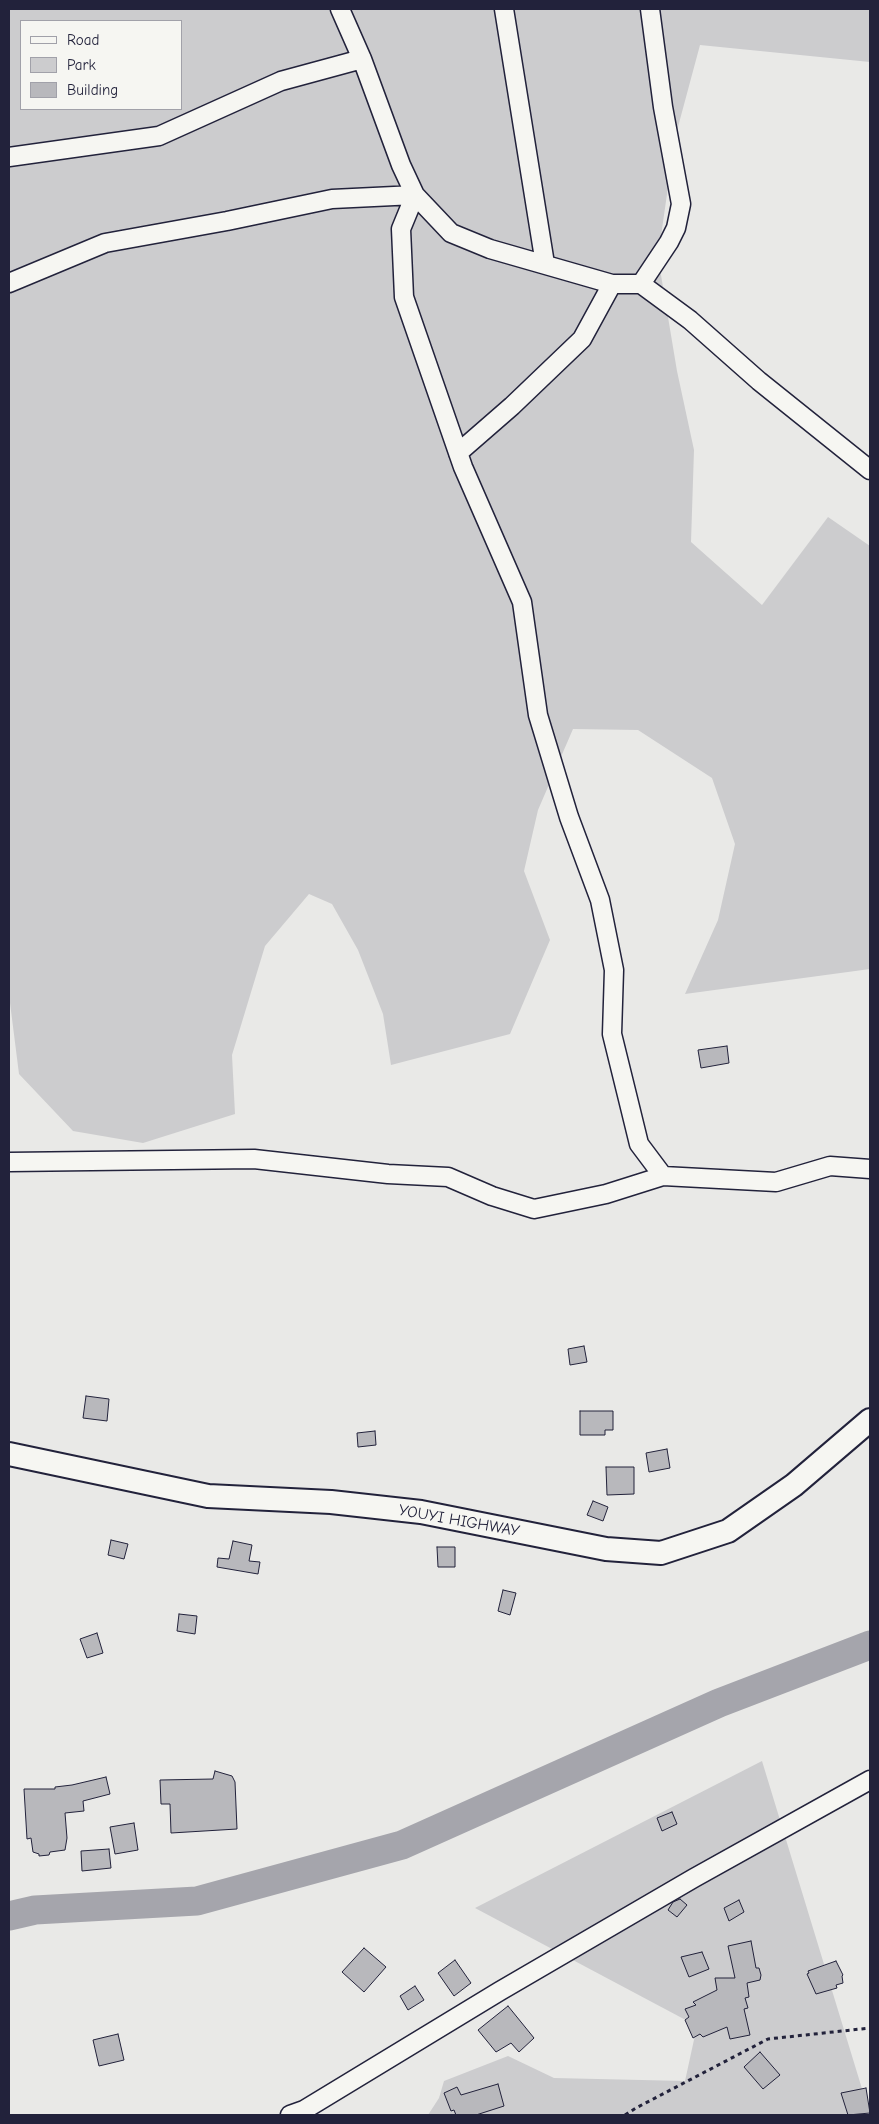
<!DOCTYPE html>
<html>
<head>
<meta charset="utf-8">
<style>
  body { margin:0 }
  #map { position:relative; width:879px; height:2124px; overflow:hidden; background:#e9e9e7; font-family:"Comic Neue",sans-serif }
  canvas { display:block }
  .frame { position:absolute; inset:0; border:10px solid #22223b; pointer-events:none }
  .legend { position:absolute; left:20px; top:20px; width:162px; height:90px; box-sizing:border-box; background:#f6f6f2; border:1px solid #a1a1a9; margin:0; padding:6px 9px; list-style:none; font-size:15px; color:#22223b }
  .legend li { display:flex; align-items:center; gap:10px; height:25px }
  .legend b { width:25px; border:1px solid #a1a1a9 }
</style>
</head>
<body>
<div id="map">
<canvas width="879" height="2124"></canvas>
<div class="frame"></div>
<ul class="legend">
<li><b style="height:6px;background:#f6f6f2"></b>Road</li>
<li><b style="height:14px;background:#ccccce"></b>Park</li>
<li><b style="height:14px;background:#b8b8bc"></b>Building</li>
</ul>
</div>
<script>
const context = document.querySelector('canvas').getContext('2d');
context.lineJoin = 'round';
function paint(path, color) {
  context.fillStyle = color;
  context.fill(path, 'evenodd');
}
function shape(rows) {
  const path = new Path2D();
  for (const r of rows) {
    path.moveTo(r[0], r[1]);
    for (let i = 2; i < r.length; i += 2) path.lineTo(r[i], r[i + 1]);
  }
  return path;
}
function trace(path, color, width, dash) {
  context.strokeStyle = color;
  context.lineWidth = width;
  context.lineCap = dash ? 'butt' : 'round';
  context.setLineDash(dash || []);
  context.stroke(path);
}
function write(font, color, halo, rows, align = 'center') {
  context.font = font + ' "Comic Neue",sans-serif';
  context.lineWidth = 5;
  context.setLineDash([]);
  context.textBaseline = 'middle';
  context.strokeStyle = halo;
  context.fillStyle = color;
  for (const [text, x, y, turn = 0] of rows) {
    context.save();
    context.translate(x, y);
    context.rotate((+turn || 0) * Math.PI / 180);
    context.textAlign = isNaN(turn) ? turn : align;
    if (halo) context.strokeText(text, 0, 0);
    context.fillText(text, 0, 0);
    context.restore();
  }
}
paint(shape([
  [9,9,870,9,870,62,700,45,675,138,658,257,677,371,694,450,691,542,762,605,828,517,870,546,870,969,685,994,718,920,735,844,712,778,638,730,573,729,538,810,524,871,550,940,510,1034,391,1065,383,1014,358,950,332,904,309,894,265,946,232,1055,235,1114,143,1143,73,1131,19,1074,9,995],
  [21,21,181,21,181,109,21,109],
  [762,1761,870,2115,428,2115,439,2098,444,2081,508,2056,554,2078,685,2081,697,2026,475,1908]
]), '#ccccce');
trace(shape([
  [9,1916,35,1910,197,1901,402,1845,719,1703,870,1645]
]), '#a5a5ac', 29);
const building = shape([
  [727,1046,729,1063,701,1068,698,1050,727,1046],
  [584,1346,587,1362,570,1365,568,1349,584,1346],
  [86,1396,109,1399,107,1421,83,1418,86,1396],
  [580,1411,613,1411,613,1430,605,1430,605,1435,580,1435,580,1411],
  [375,1431,376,1445,358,1447,357,1433,375,1431],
  [667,1449,670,1468,649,1472,646,1453,667,1449],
  [606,1467,634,1467,634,1494,607,1495,606,1467],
  [593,1501,608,1507,603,1521,587,1515,593,1501],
  [111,1540,128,1544,124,1559,108,1555,111,1540],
  [233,1541,252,1545,249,1561,260,1562,258,1574,217,1567,218,1558,229,1559,233,1541],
  [437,1547,455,1547,455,1567,438,1567,437,1547],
  [503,1590,516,1593,510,1615,498,1611,503,1590],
  [179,1614,197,1616,195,1634,177,1631,179,1614],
  [97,1633,103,1653,87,1658,80,1639,97,1633],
  [215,1771,232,1776,235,1782,237,1829,171,1833,170,1804,161,1804,160,1780,213,1779,215,1771],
  [106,1777,110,1794,83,1801,84,1811,65,1813,67,1838,65,1850,50,1852,49,1855,39,1856,39,1854,33,1852,31,1838,27,1839,24,1789,55,1789,55,1787,72,1785,106,1777],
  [672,1812,677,1824,662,1831,657,1818,672,1812],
  [134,1823,138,1850,115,1854,110,1827,134,1823],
  [109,1849,111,1868,82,1871,81,1851,109,1849],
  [680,1899,687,1905,677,1917,668,1910,673,1902,680,1899],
  [739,1900,744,1912,729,1921,724,1908,739,1900],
  [751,1941,756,1968,759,1968,761,1975,760,1980,747,1983,749,1997,745,1998,748,2008,744,2009,750,2035,730,2039,727,2027,703,2037,700,2034,693,2038,685,2020,689,2017,685,2009,696,2005,693,2002,717,1990,715,1978,735,1978,728,1946,751,1941],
  [364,1948,386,1967,364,1992,342,1972,364,1948],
  [702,1952,709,1969,689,1977,681,1957,702,1952],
  [455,1960,471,1983,454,1996,438,1973,455,1960],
  [836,1961,843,1975,842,1976,843,1983,836,1985,837,1988,816,1994,807,1974,809,1973,808,1971,836,1961],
  [415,1986,424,2000,408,2010,400,1996,415,1986],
  [508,2006,534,2038,519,2052,511,2043,496,2052,478,2030,508,2006],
  [118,2034,124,2060,99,2066,93,2040,118,2034],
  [760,2052,780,2075,763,2089,744,2067,760,2052],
  [498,2084,504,2106,476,2115,456,2115,454,2110,451,2111,444,2093,457,2087,461,2095,498,2084],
  [866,2088,870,2113,848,2115,841,2093,866,2088]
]);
paint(building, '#b8b8bc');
trace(building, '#22223b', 1);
const minor = shape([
  [340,9,362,59,401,165,415,195,451,233,490,249,612,284,641,284,690,320,759,381,870,470],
  [504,9,545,264],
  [9,157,159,136,281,81,362,59],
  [9,283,105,243,227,221,332,199,415,195,401,229,404,297,463,467,522,602,538,715,569,817,600,900,614,970,612,1034,628,1099,639,1144,663,1176],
  [641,284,669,242,676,228,681,204,663,107,650,9],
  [458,453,512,406,582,339,612,284],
  [9,1162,254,1159,388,1174,448,1177,492,1196,534,1209,606,1194,663,1176,776,1182,830,1166,870,1169],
  [290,2115,304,2110,500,1991,694,1878,870,1780]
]);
const major = shape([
  [9,1454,208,1496,331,1502,421,1512,606,1549,661,1553,728,1531,794,1485,870,1420]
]);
trace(minor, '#22223b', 21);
trace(major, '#22223b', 26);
trace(shape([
  [625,2115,636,2108,768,2039,870,2028]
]), '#22223b', 3, [4, 4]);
trace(minor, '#f6f6f2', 18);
trace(major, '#f6f6f2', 22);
write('16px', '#22223b', '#f6f6f2', [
  ["YOUYI HIGHWAY",459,1521,10]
]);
</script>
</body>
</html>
